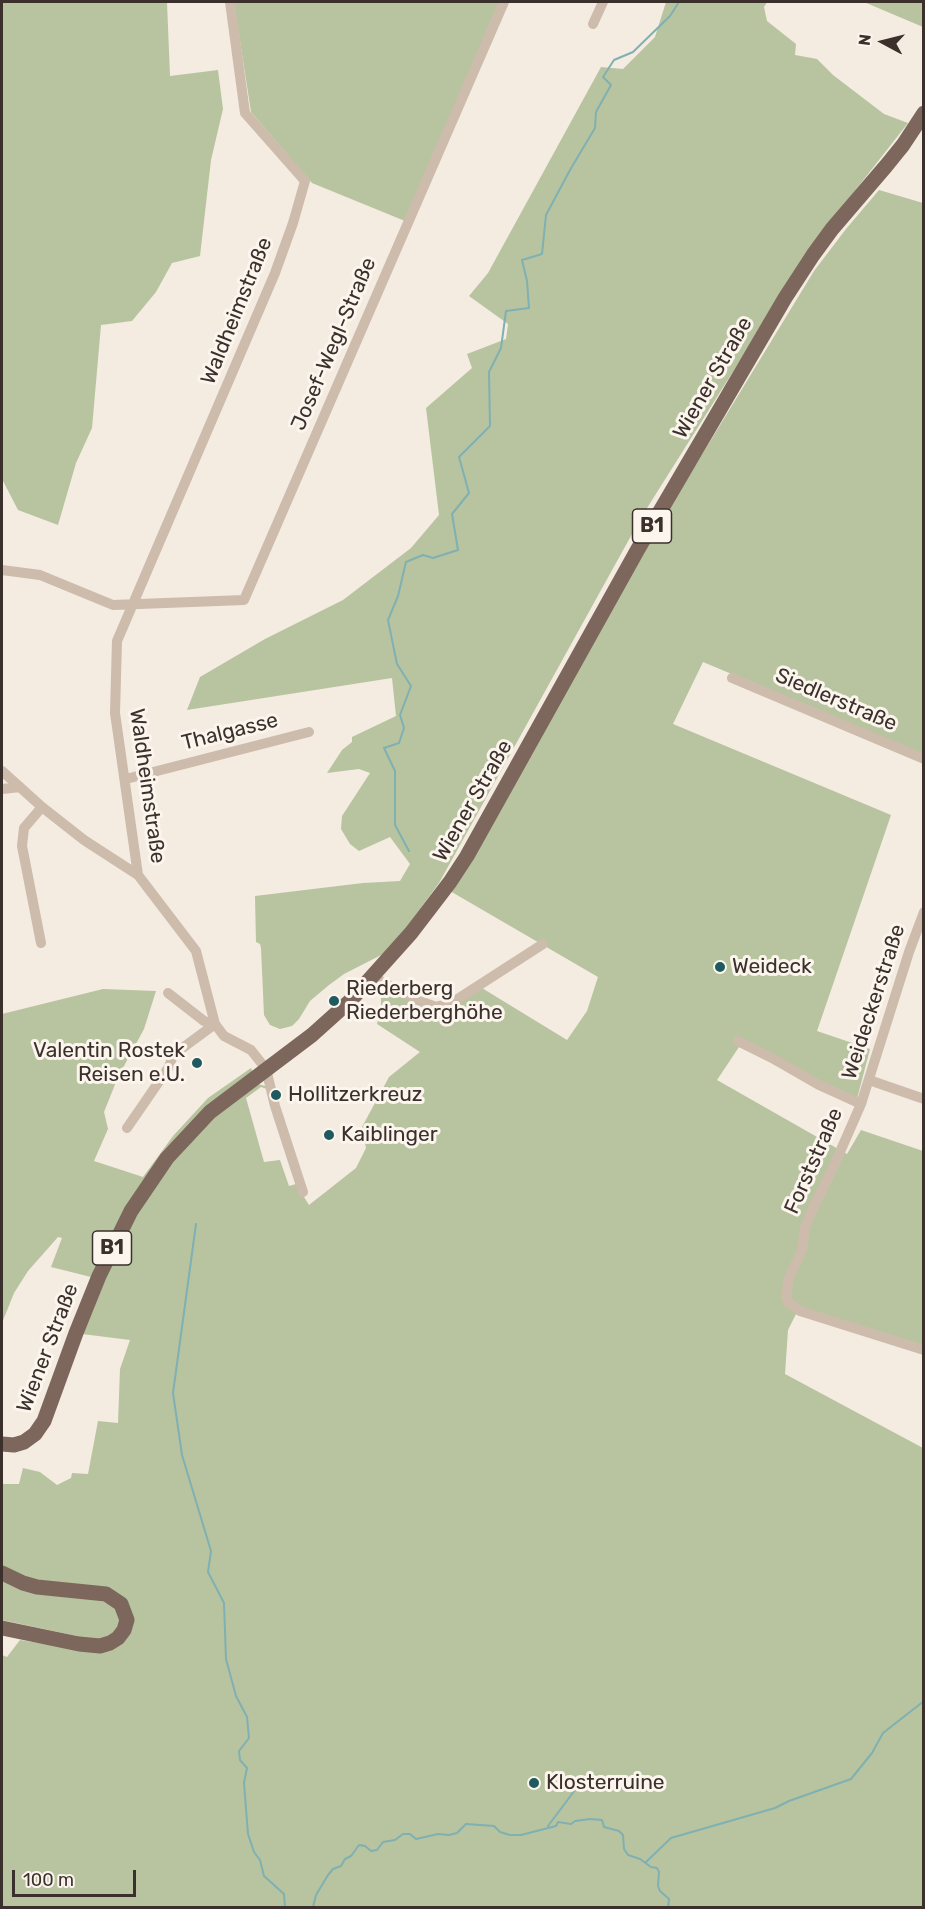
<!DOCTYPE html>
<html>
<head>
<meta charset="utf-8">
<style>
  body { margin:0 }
  #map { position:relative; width:925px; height:1909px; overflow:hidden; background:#f4ebe1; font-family:Rubik,sans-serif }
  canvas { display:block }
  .frame { position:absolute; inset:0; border:3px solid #3b302b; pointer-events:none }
  .north { position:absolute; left:853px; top:12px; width:60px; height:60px; -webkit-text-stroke:4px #fbf5ee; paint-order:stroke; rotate:277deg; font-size:16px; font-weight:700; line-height:24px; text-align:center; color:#3b302b }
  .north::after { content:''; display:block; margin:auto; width:21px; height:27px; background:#3b302b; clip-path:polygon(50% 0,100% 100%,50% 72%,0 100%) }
  .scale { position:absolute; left:12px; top:1870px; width:124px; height:27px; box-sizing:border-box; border:3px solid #3b302b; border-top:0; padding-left:8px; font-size:18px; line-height:21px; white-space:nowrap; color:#3b302b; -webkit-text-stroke:4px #fbf5ee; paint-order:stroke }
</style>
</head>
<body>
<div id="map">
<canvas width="925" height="1909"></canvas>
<div class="frame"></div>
<div class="north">N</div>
<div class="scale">100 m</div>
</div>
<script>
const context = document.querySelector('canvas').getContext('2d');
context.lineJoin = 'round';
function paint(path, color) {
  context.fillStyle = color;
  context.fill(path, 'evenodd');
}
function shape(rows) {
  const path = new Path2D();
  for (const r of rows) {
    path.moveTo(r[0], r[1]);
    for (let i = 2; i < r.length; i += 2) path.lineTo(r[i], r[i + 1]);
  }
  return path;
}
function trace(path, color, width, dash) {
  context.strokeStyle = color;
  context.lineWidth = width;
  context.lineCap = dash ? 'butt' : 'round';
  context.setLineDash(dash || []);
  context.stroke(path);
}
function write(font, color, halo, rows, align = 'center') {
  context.font = font + ' Rubik,sans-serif';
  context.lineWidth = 6;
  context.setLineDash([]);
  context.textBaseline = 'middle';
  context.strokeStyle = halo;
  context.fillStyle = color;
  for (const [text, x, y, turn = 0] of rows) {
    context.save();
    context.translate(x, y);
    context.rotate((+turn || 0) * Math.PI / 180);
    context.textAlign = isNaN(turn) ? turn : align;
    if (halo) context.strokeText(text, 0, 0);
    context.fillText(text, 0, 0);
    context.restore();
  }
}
paint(shape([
  [2,2,167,2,170,76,218,70,223,109,211,160,200,256,172,263,156,292,132,321,101,325,92,428,76,463,58,525,18,510,2,479],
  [234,2,499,2,405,221,312,183,251,112],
  [666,2,767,2,764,7,767,21,796,44,795,55,817,59,833,75,884,114,908,123,814,243,642,516,439,883,389,951,344,974,329,985,310,1001,299,1019,292,1026,280,1029,270,1025,264,1015,261,948,260,944,256,942,255,896,363,883,400,881,410,864,390,837,359,851,350,844,341,829,342,816,370,773,359,769,327,773,342,750,352,742,352,737,396,716,392,678,187,710,200,677,265,639,343,600,411,548,439,515,426,408,472,368,467,354,506,339,508,324,469,296,488,273,601,67,623,69,655,37],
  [864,2,923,2,923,27],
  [879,190,923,203,923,754,703,662,673,724,891,815,817,1031,870,1049,857,1099,739,1047,717,1080,847,1154,861,1130,923,1151,923,1350,798,1310,788,1330,785,1374,923,1448,923,1907,2,1907,2,1655,7,1657,20,1640,71,1648,77,1636,2,1620,2,1484,19,1484,23,1468,40,1472,57,1485,71,1478,72,1473,88,1474,98,1421,118,1423,120,1369,130,1340,82,1334,91,1277,51,1267,62,1238,58,1237,28,1271,14,1293,2,1323,2,1014,103,989,156,991,144,1029,118,1077,104,1112,108,1129,94,1161,143,1177,173,1136,208,1098,251,1068,258,1084,265,1086,267,1089,261,1087,246,1098,264,1162,280,1160,289,1186,296,1184,309,1205,356,1168,366,1148,362,1127,389,1077,420,1052,377,1024,381,1007,381,985,431,1008,477,985,567,1040,587,1011,598,977,450,891,667,512,814,271,846,229]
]), '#b8c4a0');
trace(shape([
  [409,851,395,825,395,771,384,748,399,743,404,728,400,715,411,686,397,664,388,620,398,596,406,562,423,555,433,558,458,550,452,514,469,493,459,457,490,426,489,372,501,348,506,311,529,308,527,281,522,260,542,254,546,215,570,170,595,128,596,112,611,85,603,77,614,60,633,52,670,16,679,2],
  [196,1224,173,1393,182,1455,211,1551,208,1572,224,1603,226,1659,236,1696,247,1717,249,1738,239,1751,240,1760,247,1768,244,1783,248,1834,254,1852,260,1860,264,1876,284,1894,285,1908],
  [548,1826,575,1790],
  [646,1862,671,1838,775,1808,789,1801,851,1779,872,1753,883,1733,924,1701],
  [306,1908,313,1907,316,1895,328,1875,333,1869,341,1866,345,1859,351,1856,359,1845,365,1846,371,1851,377,1850,383,1842,395,1840,403,1834,410,1834,416,1839,438,1834,449,1835,457,1833,466,1824,494,1826,500,1832,510,1835,521,1835,552,1827,556,1826,558,1822,571,1824,575,1821,590,1819,602,1820,604,1827,619,1831,623,1835,624,1849,628,1855,640,1859,651,1867,657,1868,659,1872,658,1886,660,1891,669,1899,668,1908]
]), '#7fb0b2', 2);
trace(shape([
  [230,2,245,113,305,181,293,223,275,273,117,641,115,713,138,875,196,951,215,1024,224,1036,251,1050,266,1069,275,1106,303,1192],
  [593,24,603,2],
  [2,570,40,575,113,605,244,600,504,2],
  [732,678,924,759],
  [2,771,42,807,84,840,138,875],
  [126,779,309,732],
  [2,789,20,787],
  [924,912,909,952,861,1104,833,1168,813,1208,805,1228,802,1250,789,1278,786,1296,788,1302,800,1311,924,1350],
  [41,943,22,846,24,828,42,807],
  [373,977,417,1000,436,1007,453,1002,543,944],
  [168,993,204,1021,215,1024],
  [738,1041,772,1058,819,1085,861,1104],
  [869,1080,924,1099],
  [127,1128,169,1067,173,1055,215,1024]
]), '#cdbbac', 10);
trace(shape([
  [2,1444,14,1445,24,1442,35,1434,44,1421,76,1333,99,1276,131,1211,167,1158,210,1112,312,1035,351,1000,411,933,450,882,467,856,638,549,785,298,813,255,832,229,886,166,903,145,924,113],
  [2,1573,23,1583,37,1587,106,1594,121,1604,127,1620,124,1630,118,1638,110,1643,100,1646,79,1644,2,1628]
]), '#7d675c', 15);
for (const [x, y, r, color] of [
  [720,967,6,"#1f5a5e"],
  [334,1001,6,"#1f5a5e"],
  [197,1063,6,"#1f5a5e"],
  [276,1095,6,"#1f5a5e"],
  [329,1135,6,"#1f5a5e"],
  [534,1783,6,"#1f5a5e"]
]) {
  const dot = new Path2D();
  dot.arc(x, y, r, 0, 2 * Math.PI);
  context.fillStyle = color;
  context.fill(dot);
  trace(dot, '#fbf5ee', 2);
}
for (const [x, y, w] of [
  [652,526,39],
  [112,1248,39]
]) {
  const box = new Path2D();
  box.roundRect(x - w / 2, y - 17, w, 34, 4.5);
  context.fillStyle = '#fbf5ee';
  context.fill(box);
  trace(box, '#3b302b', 1.5);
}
write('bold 20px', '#3b302b', null, [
  ["B1",652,526],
  ["B1",112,1248]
]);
write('21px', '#3b302b', '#fbf5ee', [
  ["Waldheimstraße",237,311,-68],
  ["Josef-Wegl-Straße",334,344,-67],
  ["Wiener Straße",713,378,-60],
  ["Siedlerstraße",836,700,23],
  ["Thalgasse",230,732,-14],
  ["Waldheimstraße",147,786,82],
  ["Wiener Straße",473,801,-60],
  ["Weideckerstraße",874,1002,-72],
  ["Forststraße",814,1161,-66],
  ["Wiener Straße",48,1348,-69]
]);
write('21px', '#3b302b', '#fbf5ee', [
  ["Weideck",732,967],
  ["Riederberg",346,989],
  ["Riederberghöhe",346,1013],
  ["Valentin Rostek",185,1051,"right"],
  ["Reisen e.U.",185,1075,"right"],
  ["Hollitzerkreuz",288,1095],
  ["Kaiblinger",341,1135],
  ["Klosterruine",546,1783]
], 'left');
</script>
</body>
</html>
